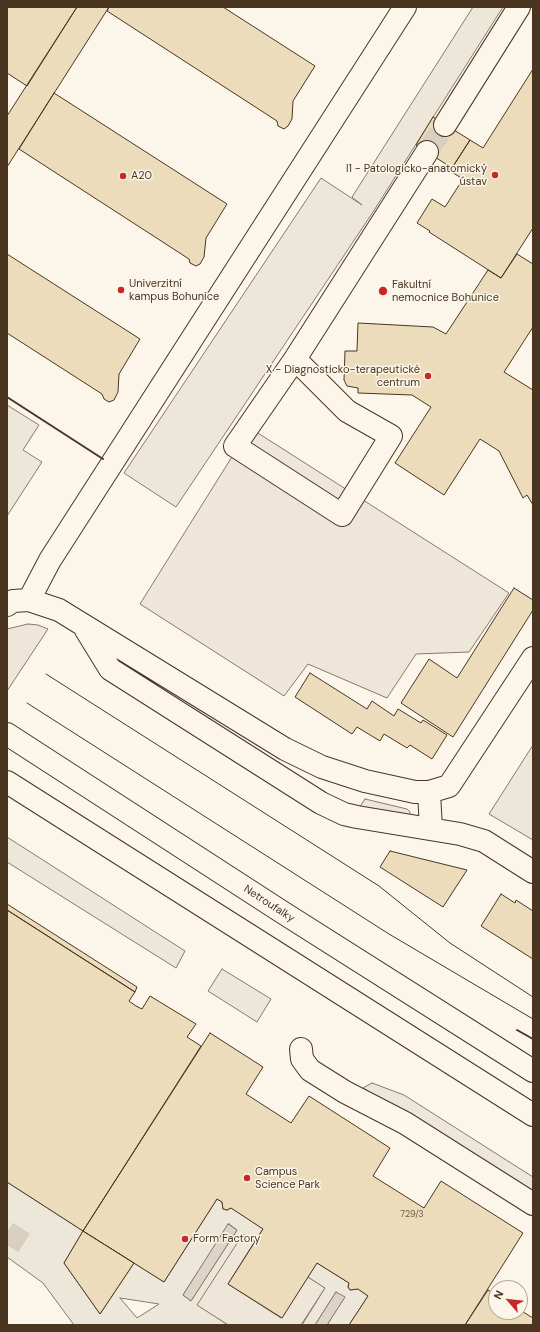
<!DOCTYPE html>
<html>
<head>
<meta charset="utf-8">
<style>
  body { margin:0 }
  #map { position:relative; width:540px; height:1332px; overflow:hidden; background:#fbf6e9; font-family:"DM Sans",sans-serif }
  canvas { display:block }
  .frame { position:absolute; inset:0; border:8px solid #4a3520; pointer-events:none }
  .north { position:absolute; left:488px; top:1280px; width:40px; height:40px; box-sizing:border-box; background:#fbf6e9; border:1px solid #b4a999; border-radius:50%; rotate:298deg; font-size:11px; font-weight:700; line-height:16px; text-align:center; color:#4a3520 }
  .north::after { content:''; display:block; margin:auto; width:14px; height:18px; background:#c62828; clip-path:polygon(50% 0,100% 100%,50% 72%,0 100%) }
</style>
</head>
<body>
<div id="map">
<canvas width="540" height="1332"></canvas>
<div class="frame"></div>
<div class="north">N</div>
</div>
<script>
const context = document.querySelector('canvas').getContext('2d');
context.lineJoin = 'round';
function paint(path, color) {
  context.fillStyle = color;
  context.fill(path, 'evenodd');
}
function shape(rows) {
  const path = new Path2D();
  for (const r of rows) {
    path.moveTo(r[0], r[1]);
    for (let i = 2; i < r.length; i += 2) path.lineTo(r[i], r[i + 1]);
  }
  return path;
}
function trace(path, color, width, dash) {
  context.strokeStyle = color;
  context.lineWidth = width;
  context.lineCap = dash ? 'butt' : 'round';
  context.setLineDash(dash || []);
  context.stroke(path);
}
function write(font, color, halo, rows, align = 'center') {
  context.font = font + ' "DM Sans",sans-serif';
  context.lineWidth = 3;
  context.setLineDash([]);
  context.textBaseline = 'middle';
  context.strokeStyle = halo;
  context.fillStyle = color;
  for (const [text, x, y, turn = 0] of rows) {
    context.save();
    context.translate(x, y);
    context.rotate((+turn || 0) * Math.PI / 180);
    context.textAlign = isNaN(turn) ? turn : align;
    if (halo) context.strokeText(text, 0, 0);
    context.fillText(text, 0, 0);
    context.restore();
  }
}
const green = shape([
  [250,428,509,593,469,652,416,654,387,698,308,664,284,696,140,604,250,428],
  [28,624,38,625,48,629,7,691,7,629,28,624],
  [365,799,407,809,410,812,410,815,359,808,365,799],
  [243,1233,255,1241,228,1284,281,1318,308,1277,325,1288,301,1325,228,1325,196,1305,243,1233]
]);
paint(green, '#ede6d9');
trace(green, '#887966', 1);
const parking = shape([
  [473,7,503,7,373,212,176,507,124,473,321,178,362,205,352,197,473,7],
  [7,405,39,425,23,450,42,462,7,516,7,405],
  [533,745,533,840,489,814,533,745],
  [7,837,185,951,176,968,7,862,7,837],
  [222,969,271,999,257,1022,208,991,222,969],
  [372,1083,404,1095,533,1177,533,1195,363,1088,372,1083],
  [7,1182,83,1231,64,1263,100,1314,134,1263,164,1282,217,1199,222,1202,223,1209,227,1210,231,1208,247,1218,263,1229,255,1241,243,1234,197,1305,228,1325,74,1325,43,1283,7,1257,7,1182],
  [229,1224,237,1230,191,1301,183,1295,229,1224],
  [120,1298,159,1304,137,1318,120,1298],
  [317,1263,349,1283,348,1287,350,1290,358,1289,368,1296,349,1325,327,1325,344,1298,336,1292,315,1325,302,1325,325,1288,308,1277,317,1263]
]);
paint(parking, '#ede7d9');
trace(parking, '#887966', 1);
const water = shape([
  [228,1224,237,1230,191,1301,183,1295,228,1224],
  [336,1292,345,1297,327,1325,315,1325,336,1292]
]);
paint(water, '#dcd4c6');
trace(water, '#887966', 1);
const building = shape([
  [7,7,77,7,27,86,7,73,7,7],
  [77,7,109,7,7,167,7,116,77,7],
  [109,7,223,7,315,66,293,101,292,119,288,126,284,129,278,126,277,121,107,11,109,7],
  [533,69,533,228,501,278,429,232,430,231,417,223,432,199,445,207,463,179,450,171,470,140,483,148,533,69],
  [54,93,227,204,206,238,204,257,200,264,196,266,190,263,189,259,19,149,54,93],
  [433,117,470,140,452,168,416,145,433,117],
  [7,254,140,339,119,374,118,392,114,400,109,402,104,399,102,394,7,333,7,254],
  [517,254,533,264,533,327,504,372,533,390,533,505,527,495,523,498,499,451,480,439,444,495,395,463,431,407,412,395,358,393,358,388,347,386,344,380,345,351,357,351,358,323,433,327,446,334,488,270,501,278,517,254],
  [514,588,533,600,533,610,453,737,401,703,429,659,457,678,514,588],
  [310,673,367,709,372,701,394,716,398,709,421,723,423,720,447,735,432,759,410,745,407,748,384,734,380,741,357,727,352,734,295,697,310,673],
  [390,851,467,870,443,907,380,867,390,851],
  [501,894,515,903,516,900,533,911,533,959,481,926,501,894],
  [7,904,137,987,135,992,7,910,7,904],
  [7,910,135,992,129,1001,136,1006,142,1009,150,996,196,1024,187,1037,201,1046,83,1231,7,1182,7,910],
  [210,1033,263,1067,246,1094,291,1123,309,1096,390,1148,373,1176,424,1208,441,1181,523,1233,465,1325,349,1325,368,1296,358,1289,350,1290,348,1287,349,1283,317,1263,282,1318,228,1284,263,1229,231,1208,227,1210,223,1209,222,1202,217,1199,164,1282,83,1231,210,1033],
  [83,1231,134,1263,100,1314,64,1263,83,1231],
  [488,1290,496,1295,496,1312,520,1312,520,1310,533,1318,533,1325,465,1325,488,1290]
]);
paint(building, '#ecdcbc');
trace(building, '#4a3520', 1);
trace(shape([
  [427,152,445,125],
  [7,1232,24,1243]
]), '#d8cfc1', 22, [22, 11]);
const minor = shape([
  [445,125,519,7],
  [295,359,235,446,342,515,391,436,347,411,295,359,427,152],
  [29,600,50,560,405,7],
  [7,605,13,601,29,600,59,610,285,749,322,767,365,781,415,792,429,792,449,786,533,658],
  [86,630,110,669,321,803,344,814,357,817,460,834,484,841,533,872],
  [7,734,282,912,533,1071],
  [7,782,533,1115],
  [429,792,431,829],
  [301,1049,302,1059,310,1070,345,1092,405,1123,533,1204]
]);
trace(minor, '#4a3520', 24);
trace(minor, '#fbf6e9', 22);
trace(shape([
  [46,674,379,886,450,943,533,997],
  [27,703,389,934,533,1019]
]), '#4a3520', 1);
trace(shape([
  [7,397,103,459],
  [517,1030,533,1039]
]), '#4a3520', 2);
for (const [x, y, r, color] of [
  [495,175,4,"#c62828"],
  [123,176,4,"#c62828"],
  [121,290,4,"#c62828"],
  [383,291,5,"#c62828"],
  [428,376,4,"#c62828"],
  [247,1178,4,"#c62828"],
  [185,1239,4,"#c62828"]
]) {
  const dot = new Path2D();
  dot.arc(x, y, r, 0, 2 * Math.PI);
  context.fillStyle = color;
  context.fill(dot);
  trace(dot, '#fbf6e9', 1.5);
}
write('9px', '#725f47', null, [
  ["729/3",412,1215]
]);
write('11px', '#4a3520', '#fbf6e9', [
  ["I1 - Patologicko-anatomický",487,169,"right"],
  ["ústav",487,182,"right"],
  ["A20",131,176],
  ["Univerzitní",129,284],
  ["kampus Bohunice",129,297],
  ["Fakultní",392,285],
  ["nemocnice Bohunice",392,298],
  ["X - Diagnosticko-terapeutické",420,370,"right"],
  ["centrum",420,383,"right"],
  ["Campus",255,1172],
  ["Science Park",255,1185],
  ["Form Factory",193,1239]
], 'left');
write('11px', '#4a3520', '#fbf6e9', [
  ["Netroufalky",269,904,33]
]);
</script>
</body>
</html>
